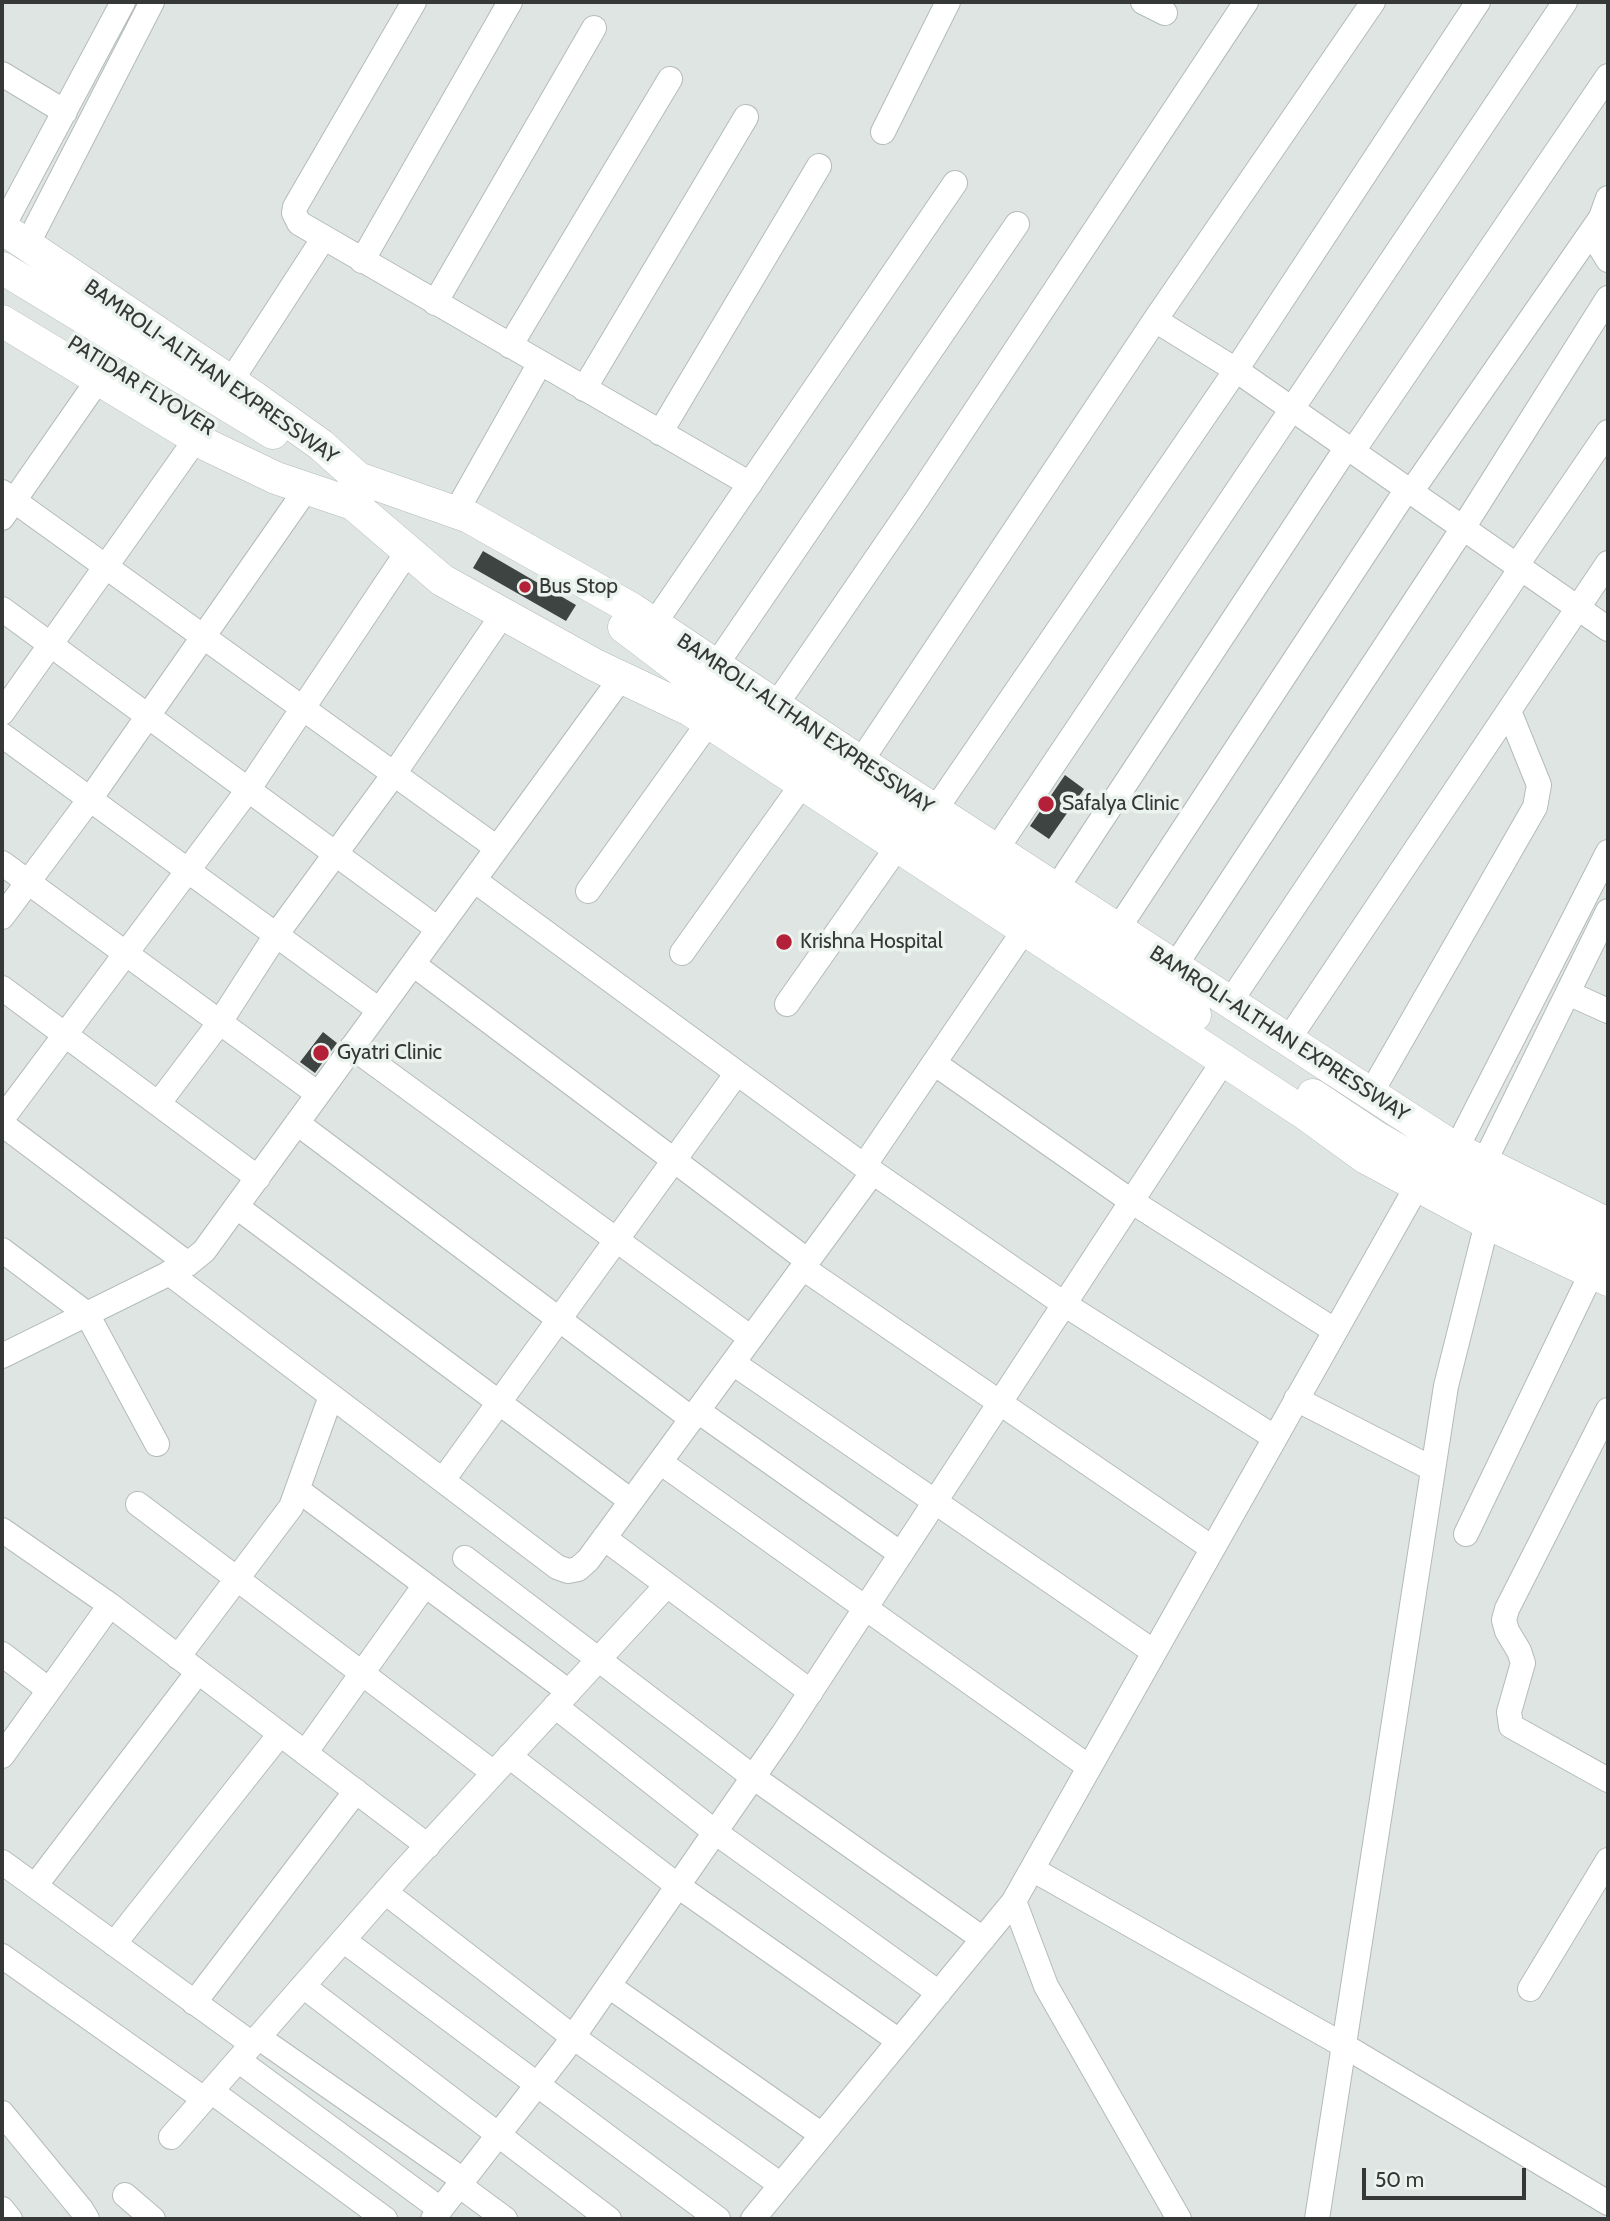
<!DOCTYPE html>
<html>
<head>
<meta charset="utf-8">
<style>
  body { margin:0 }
  #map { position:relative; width:1610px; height:2221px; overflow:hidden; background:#dee5e2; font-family:Cabin,sans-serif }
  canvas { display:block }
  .frame { position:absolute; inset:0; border:4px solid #353837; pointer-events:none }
  .scale { position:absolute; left:1362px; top:2168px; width:164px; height:32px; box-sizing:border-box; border:4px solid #353837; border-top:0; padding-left:9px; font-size:21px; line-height:24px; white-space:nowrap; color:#353837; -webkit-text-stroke:5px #ebf3ef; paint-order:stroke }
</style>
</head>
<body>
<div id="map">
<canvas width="1610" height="2221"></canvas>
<div class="frame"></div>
<div class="scale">50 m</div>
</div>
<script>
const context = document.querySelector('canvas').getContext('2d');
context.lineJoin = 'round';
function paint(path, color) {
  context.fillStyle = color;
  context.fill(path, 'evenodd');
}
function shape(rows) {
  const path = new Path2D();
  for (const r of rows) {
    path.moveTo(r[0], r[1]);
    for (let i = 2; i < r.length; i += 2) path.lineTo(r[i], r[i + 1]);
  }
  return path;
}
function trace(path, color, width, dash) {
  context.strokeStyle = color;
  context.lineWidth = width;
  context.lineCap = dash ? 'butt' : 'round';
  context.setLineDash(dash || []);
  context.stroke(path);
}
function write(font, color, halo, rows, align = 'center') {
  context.font = font + ' Cabin,sans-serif';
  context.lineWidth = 7;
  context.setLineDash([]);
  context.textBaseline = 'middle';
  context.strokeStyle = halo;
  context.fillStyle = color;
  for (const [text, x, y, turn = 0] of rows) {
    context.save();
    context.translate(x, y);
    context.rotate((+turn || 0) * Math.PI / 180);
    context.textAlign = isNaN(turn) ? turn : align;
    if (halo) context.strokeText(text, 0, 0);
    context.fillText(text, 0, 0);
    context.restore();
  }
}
paint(shape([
  [483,551,576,605,566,621,473,568],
  [1065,775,1084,789,1049,839,1030,826],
  [323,1032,337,1043,315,1073,300,1062]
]), '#3e4442');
const minor = shape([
  [414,2,295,207,294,213,299,223,750,484],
  [1143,2,1165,13],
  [2,74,65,112],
  [883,132,948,2],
  [1608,198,1596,231,1597,242,1608,260],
  [2,228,123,2],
  [27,245,152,2],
  [362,261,510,2],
  [435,303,594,28],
  [1155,320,1236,370,1608,629],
  [510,346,670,79],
  [231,381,323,239],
  [584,389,746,117],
  [660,433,819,166],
  [1353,451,1608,76],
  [2,492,497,848],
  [1411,492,1600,219],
  [456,512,540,363],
  [2,518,98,380],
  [1517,565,1608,432],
  [2,609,438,929],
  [654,624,955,183],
  [716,665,1017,224],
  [776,705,917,499,1246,2],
  [2,713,196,439],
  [2,735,379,1010],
  [851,776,1155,320,1373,2],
  [935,810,1236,370,1478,2],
  [996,850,1565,2],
  [2,863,318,1094],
  [474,880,864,1166,1064,1304,1274,1437],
  [1056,889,1347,447],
  [588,891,709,722],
  [2,917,90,799,307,488],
  [1118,929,1407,489],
  [682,953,803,783],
  [413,964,808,1261],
  [1175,966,1463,528,1608,298],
  [2,988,258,1178],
  [1568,993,1608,1011],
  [1230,1002,1521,568],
  [787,1004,898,846],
  [1288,1040,1608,563],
  [352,1047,751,1338],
  [934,1063,1131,1201,1334,1330],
  [1371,1093,1535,807,1539,785,1509,711],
  [158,1104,220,1022,276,935,394,774,503,614],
  [2,1119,248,790,408,551],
  [297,1123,692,1419],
  [2,1124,188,1264],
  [1448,1165,1608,852],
  [864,1166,1025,929],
  [1477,1177,1608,911],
  [237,1207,631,1501],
  [2,1250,87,1314,157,1444],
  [803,1268,1212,1548],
  [169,1273,557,1567,568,1571,578,1569,588,1560,873,1172],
  [2,1356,188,1264,204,1251,621,678],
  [733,1363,1154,1652],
  [1296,1399,1433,1469],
  [1608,1410,1507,1609,1504,1620,1507,1631,1519,1651,1523,1663,1509,1712,1511,1726,1608,1780],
  [698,1411,901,1554],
  [660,1462,1089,1767],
  [443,1480,737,1073],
  [298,1490,569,1692],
  [138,1504,494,1773],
  [2,1530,110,1605,428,1846],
  [1466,1534,1592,1272],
  [604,1538,811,1692],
  [465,1558,753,1777,983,1939],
  [2,1654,49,1690],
  [178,1657,291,1507,331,1396],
  [555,1706,715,1832,939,1993],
  [305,1753,425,1585],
  [2,1756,110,1605],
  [509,1756,678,1886,899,2041],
  [2,1862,252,2044],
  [1032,1869,1343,2045,1608,2203],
  [35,1886,198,1672],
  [385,1892,573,2037,781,2185],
  [1014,1901,1046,1986,1179,2219],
  [343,1940,718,2219],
  [114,1944,280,1734],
  [2,1956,204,2099],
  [303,1986,609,2219],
  [609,1986,822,2135],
  [1530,1989,1608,1860],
  [194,2003,356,1791],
  [258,2037,463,2180],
  [238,2060,440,2209],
  [211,2091,385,2219],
  [2,2113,81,2209,87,2219],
  [171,2137,401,1874,667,1585],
  [459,2185,505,2219],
  [125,2195,153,2219],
  [2,2209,10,2219],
  [433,2219,564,2050,783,1734,1224,1060],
  [753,2219,1014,1901,1425,1172],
  [1317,2219,1446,1386,1487,1223,1494,1207]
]);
const major = shape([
  [2,228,251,395,321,445,358,478,469,517,632,609,847,753,1456,1149,1608,1224],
  [2,268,273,433],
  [2,321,207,445,276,478,353,504,442,580,595,665,690,710,1304,1113,1366,1158,1487,1223,1608,1280],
  [624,627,704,688,847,781,1195,1015],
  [1313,1095,1379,1139,1428,1167,1608,1253]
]);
trace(minor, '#b4bbb8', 26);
trace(major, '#b4bbb8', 33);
trace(minor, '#fff', 24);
trace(major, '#fff', 32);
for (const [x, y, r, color] of [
  [525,587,7,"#b32038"],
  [1046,804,9,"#b32038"],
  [784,942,9,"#b32038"],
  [321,1053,9,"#b32038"]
]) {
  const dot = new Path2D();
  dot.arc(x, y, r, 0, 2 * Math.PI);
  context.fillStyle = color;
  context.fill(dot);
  trace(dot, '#ebf3ef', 2.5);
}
write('21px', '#353837', '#ebf3ef', [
  ["BAMROLI-ALTHAN EXPRESSWAY",211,372,35],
  ["PATIDAR FLYOVER",141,386,32],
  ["BAMROLI-ALTHAN EXPRESSWAY",805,724,34],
  ["BAMROLI-ALTHAN EXPRESSWAY",1279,1034,33]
]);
write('21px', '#353837', '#ebf3ef', [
  ["Bus Stop",539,587],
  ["Safalya Clinic",1062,804],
  ["Krishna Hospital",800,942],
  ["Gyatri Clinic",337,1053]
], 'left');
</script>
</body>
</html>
